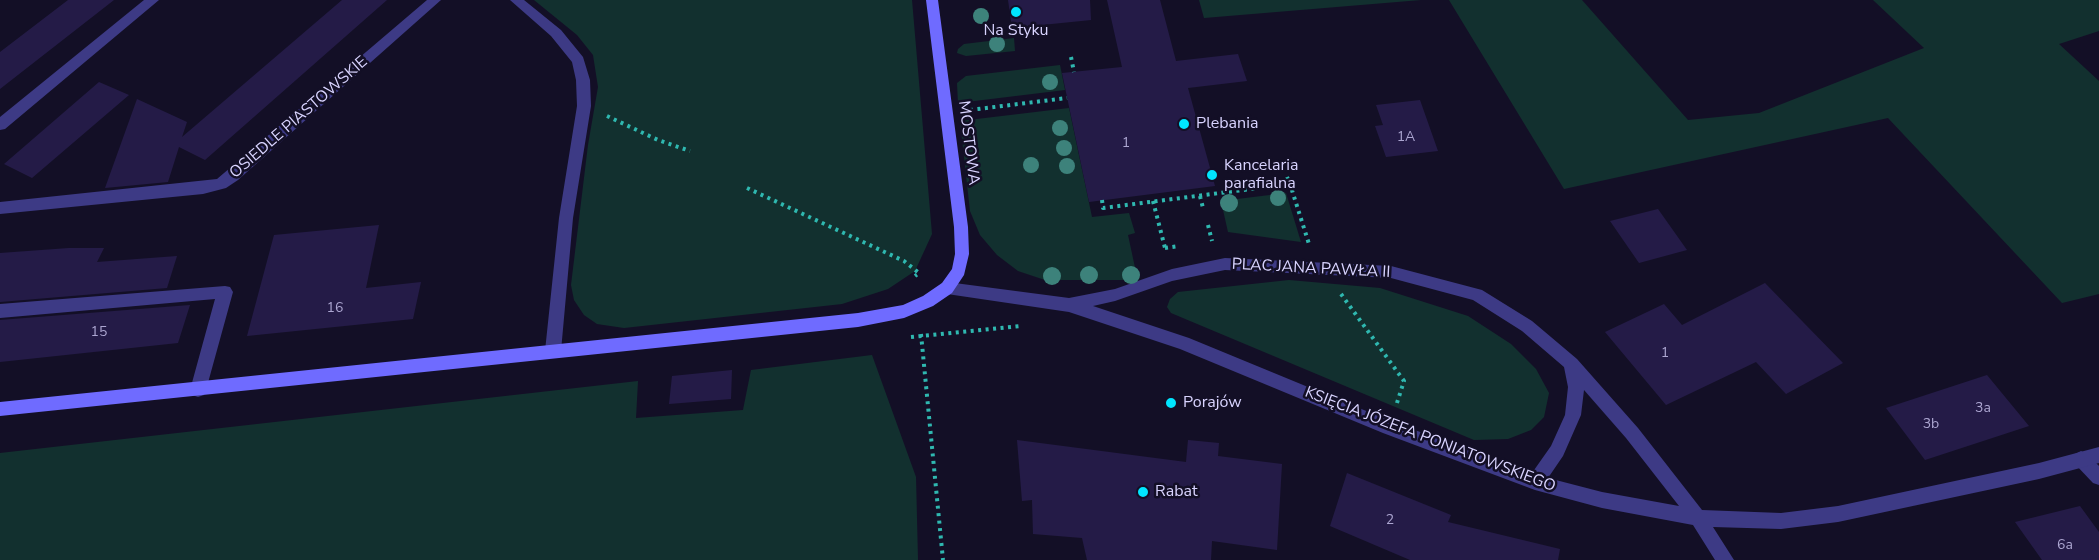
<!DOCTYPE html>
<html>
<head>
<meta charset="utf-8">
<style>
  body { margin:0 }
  canvas { display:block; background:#130f26 }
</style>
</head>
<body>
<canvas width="2099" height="560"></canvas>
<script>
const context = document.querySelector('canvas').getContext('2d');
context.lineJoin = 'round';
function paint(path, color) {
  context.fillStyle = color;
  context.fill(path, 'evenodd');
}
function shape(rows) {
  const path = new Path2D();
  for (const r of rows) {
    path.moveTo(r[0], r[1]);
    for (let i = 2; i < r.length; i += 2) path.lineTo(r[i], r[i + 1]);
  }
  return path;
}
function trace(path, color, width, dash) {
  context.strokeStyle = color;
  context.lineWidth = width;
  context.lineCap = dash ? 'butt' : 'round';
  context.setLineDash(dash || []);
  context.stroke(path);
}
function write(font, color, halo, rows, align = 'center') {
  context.font = font + ' "Nunito Sans",sans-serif';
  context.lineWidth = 5;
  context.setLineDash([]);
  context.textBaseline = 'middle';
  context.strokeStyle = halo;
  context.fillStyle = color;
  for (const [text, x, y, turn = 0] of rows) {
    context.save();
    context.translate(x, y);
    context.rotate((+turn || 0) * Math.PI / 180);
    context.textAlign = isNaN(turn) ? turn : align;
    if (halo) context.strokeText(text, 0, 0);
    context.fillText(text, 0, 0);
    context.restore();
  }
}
paint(shape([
  [534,0,912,0,932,234,915,271,888,289,842,304,624,328,597,324,584,315,574,300,571,285,588,145,598,87,593,55,577,35],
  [1199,0,1421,0,1204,18],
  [1449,0,1582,0,1688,120,1759,113,1924,48,1873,0,2099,0,2099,31,2059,44,2099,81,2099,294,2062,303,1888,118,1564,189],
  [1014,38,1015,51,966,56,957,53,958,49,964,44],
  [1060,65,1065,90,958,103,957,83,966,76],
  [1069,108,1092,217,1129,213,1135,233,1128,235,1137,277,1133,280,1045,280,1018,271,997,255,980,235,970,211,960,121],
  [1286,193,1301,242,1228,232,1221,201],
  [1289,280,1380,288,1468,316,1511,344,1536,369,1549,393,1544,417,1531,430,1508,439,1474,440,1171,313,1167,307,1170,299,1178,292],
  [872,355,916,477,918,560,0,560,0,453,638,381,636,418,743,410,751,370]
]), '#12302f');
paint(shape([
  [68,0,114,0,0,89,0,52],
  [342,0,387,0,205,160,179,147,168,182,105,188,137,99,187,122,182,137],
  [1008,0,1090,0,1091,20,1012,28],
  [1107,0,1160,0,1176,61,1238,54,1247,81,1188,88,1215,186,1089,202,1062,73,1122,67],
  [99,82,129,95,32,178,4,164],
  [1420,100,1438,151,1386,157,1375,126,1383,125,1376,105],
  [1658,209,1687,250,1639,263,1610,221],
  [379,225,366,288,421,282,413,319,247,336,274,235],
  [69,248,104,248,97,262,177,256,167,288,0,302,0,253],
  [1765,283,1843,363,1786,394,1756,362,1666,405,1605,332,1664,304,1682,325],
  [190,305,178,343,0,362,0,320],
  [732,370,731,399,669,404,672,376],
  [1987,375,2029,426,1925,460,1886,408],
  [1017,440,1186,462,1188,440,1219,443,1218,456,1282,464,1277,550,1212,541,1211,560,1087,560,1082,538,1033,534,1032,500,1022,501],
  [1347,473,1451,515,1448,522,1560,549,1558,560,1410,560,1330,526],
  [2080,506,2099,532,2099,560,2042,560,2015,522]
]), '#241b47');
trace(shape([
  [1071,57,1074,72],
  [970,110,1067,98],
  [607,116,658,140,690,151],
  [1287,177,1290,184],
  [747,188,904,261,919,273,915,276],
  [1200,196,1203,208],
  [1102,200,1103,208,1290,184,1309,244],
  [1153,201,1165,248],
  [1208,225,1212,241],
  [1165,248,1179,246],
  [1341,294,1404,381,1396,406],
  [921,334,943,560],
  [911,337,1020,326]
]), '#2fb8b0', 4, [3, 4.5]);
paint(shape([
  [2081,451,2087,454,2099,466,2099,485,2093,483,2075,464,2073,459,2075,454,2081,451]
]), '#3d3a85');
paint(shape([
  [144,0,159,0,5,129,0,130,0,117,144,0],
  [427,0,441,0,238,180,226,188,203,194,0,214,0,202,217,179,427,0],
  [510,0,524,0,561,30,583,57,590,80,591,106,573,218,561,351,559,356,553,358,547,356,545,351,559,218,577,106,576,80,572,62,551,36,510,0],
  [1225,258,1391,266,1482,290,1532,321,1577,359,1638,428,1702,510,1781,513,1838,506,2039,463,2099,447,2099,463,2039,479,1838,522,1781,529,1713,527,1734,560,1715,560,1693,525,1602,508,1535,490,1383,433,1180,349,1069,312,947,294,942,293,939,288,942,283,947,282,1069,298,1115,289,1172,269,1225,258],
  [1225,270,1391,278,1473,300,1522,331,1564,367,1568,387,1565,415,1551,446,1532,473,1393,422,1189,338,1093,306,1115,301,1172,281,1225,270],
  [1584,390,1626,438,1679,506,1602,492,1548,478,1563,456,1581,415,1584,390],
  [225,286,230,287,233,292,206,390,204,395,198,397,192,395,190,390,215,299,0,318,0,304,225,286]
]), '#3d3a85');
paint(shape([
  [926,0,938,0,968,227,969,254,964,275,952,293,933,306,904,318,858,327,0,416,0,402,858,313,903,305,923,296,942,283,952,269,955,254,954,227,926,0]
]), '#6f6bff');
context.fillStyle = '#3d827b';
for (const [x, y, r] of [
  [981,16,8],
  [997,44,8],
  [1050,82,8],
  [1060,128,8],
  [1064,148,8],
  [1031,165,8],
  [1067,166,8],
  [1278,198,8],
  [1229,203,9],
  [1089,275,9],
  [1131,275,9],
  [1052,276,9]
]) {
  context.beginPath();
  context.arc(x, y, r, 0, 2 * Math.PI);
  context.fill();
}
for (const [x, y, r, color] of [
  [1016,12,6,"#00e5ff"],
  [1184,124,6,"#00e5ff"],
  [1212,175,6,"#00e5ff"],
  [1171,403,6,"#00e5ff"],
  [1143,492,6,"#00e5ff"]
]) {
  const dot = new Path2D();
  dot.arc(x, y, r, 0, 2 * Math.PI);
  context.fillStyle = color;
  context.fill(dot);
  trace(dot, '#130f26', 2);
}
write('14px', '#aca6d1', null, [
  ["1A",1406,138],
  ["1",1126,144],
  ["16",335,309],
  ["15",99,333],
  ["1",1665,354],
  ["3a",1983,409],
  ["3b",1931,425],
  ["2",1390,521],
  ["6a",2065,546]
]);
write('16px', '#d9d4ff', '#130f26', [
  ["Na Styku",1016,31,"center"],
  ["Plebania",1196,124],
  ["Kancelaria",1224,166],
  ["parafialna",1224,184],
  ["Porajów",1183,403],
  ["Rabat",1155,492]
], 'left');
write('16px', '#d9d4ff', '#130f26', [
  ["OSIEDLE PIASTOWSKIE",299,118,-41],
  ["MOSTOWA",968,143,83],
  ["PLAC JANA PAWŁA II",1311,269,3],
  ["KSIĘCIA JÓZEFA PONIATOWSKIEGO",1430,440,21]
]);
</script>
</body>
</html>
